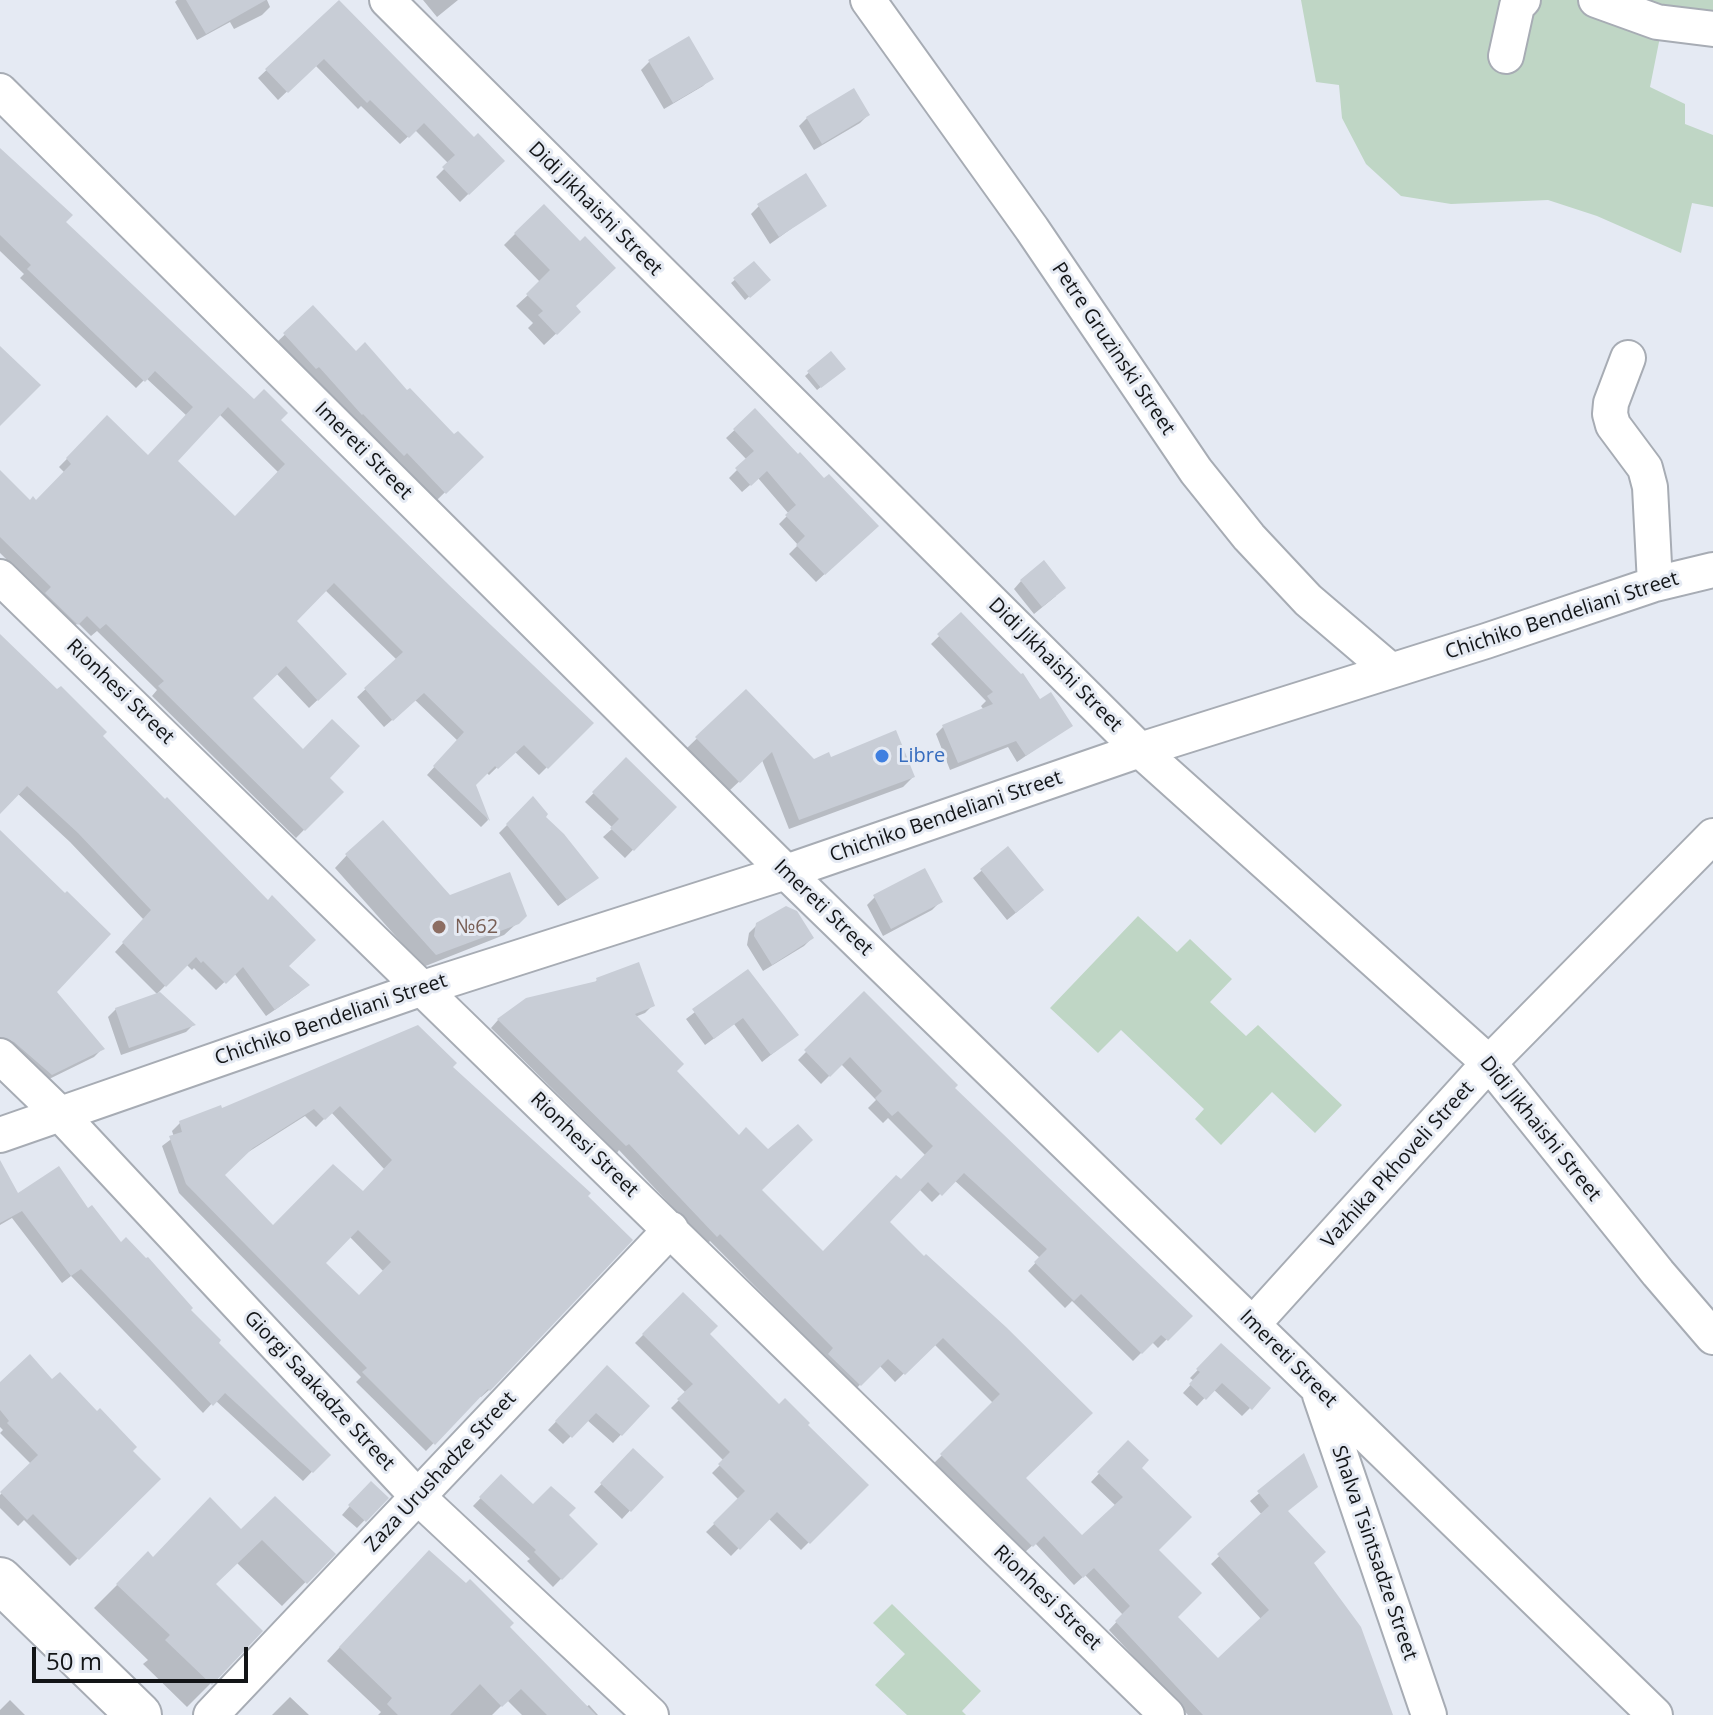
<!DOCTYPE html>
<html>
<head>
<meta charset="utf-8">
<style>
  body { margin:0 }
  #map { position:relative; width:1713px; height:1715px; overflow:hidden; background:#e5eaf3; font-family:"Open Sans",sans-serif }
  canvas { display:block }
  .scale { position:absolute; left:32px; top:1647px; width:216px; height:36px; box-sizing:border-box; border:4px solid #131517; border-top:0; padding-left:10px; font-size:24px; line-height:28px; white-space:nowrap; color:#131517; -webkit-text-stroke:6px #e5eaf3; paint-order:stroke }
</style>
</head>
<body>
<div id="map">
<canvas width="1713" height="1715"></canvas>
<div class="scale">50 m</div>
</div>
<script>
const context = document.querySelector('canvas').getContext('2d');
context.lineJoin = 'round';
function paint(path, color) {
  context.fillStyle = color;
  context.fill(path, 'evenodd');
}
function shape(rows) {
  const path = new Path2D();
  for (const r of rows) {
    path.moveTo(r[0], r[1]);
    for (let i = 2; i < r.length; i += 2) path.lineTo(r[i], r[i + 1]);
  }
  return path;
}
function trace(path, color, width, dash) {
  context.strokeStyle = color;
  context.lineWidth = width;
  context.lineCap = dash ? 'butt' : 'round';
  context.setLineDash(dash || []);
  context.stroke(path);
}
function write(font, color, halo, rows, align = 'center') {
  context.font = font + ' "Open Sans",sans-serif';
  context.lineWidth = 6;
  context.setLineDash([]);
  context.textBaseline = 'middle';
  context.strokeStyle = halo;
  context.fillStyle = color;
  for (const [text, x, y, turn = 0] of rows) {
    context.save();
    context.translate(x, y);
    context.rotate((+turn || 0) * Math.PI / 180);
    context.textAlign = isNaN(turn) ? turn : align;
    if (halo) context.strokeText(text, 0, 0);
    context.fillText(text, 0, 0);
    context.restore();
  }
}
paint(shape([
  [1301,0,1713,0,1713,20,1661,32,1650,87,1685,104,1685,124,1713,135,1713,207,1692,203,1681,253,1597,216,1548,200,1451,204,1401,196,1366,164,1342,118,1339,85,1316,82],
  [1138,916,1177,952,1190,939,1232,979,1210,1002,1246,1036,1258,1025,1342,1105,1315,1133,1272,1092,1221,1145,1195,1119,1204,1109,1121,1030,1098,1053,1050,1008],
  [892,1604,981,1691,962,1711,966,1715,907,1715,875,1685,905,1654,873,1623]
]), '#bfd6c5');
paint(shape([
  [177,0,267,0,270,7,262,15,234,29,230,22,197,40,175,2],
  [423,0,458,0,437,17],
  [338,3,474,139,502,161,460,202,436,177,449,164,415,130,400,144,361,106,358,109,315,65,278,100,258,78],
  [688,39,711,78,703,86,664,109,641,70,649,62],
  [868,115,860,123,814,150,799,126,807,118],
  [0,152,63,222,254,402,278,420,591,723,539,775,514,751,489,775,486,772,474,785,488,820,481,827,427,775,458,741,415,700,384,727,357,697,397,660,324,589,294,621,345,674,309,708,276,673,251,698,341,792,296,838,152,696,157,690,97,631,91,636,78,623,69,631,44,596,0,553,0,473,30,502,36,502,65,473,59,467,107,418,148,457,187,416,146,378,136,388,20,278,24,274,0,251],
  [219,414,279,473,235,519,175,461],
  [824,205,770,244,751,214,759,206],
  [543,206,573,306,579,312,544,345,528,328,533,323,516,306,541,283,504,245],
  [754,264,768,280,745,300,731,283],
  [313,308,355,354,407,393,454,437,481,457,437,500,398,460,395,463,353,421,310,373,307,376,276,343],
  [831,354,840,372,817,390,805,376],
  [755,411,824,481,876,526,816,582,789,554,798,545,779,524,789,514,758,478,742,492,729,478,747,460,726,438],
  [1021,581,1056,596,1034,614,1014,589],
  [961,615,1039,702,1070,725,1017,762,1008,747,950,770,936,734,944,726,984,710,981,706,986,701,931,644],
  [0,641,100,736,287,966,307,985,299,993,266,1016,234,973,216,990,194,968,192,970,186,964,158,993,193,1025,186,1032,121,1055,108,1017,116,1009,158,995,115,952,144,920,70,842,17,793,0,811],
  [745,692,813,761,830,760,913,777,903,787,789,829,762,760,729,791,687,748],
  [626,760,674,807,625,858,603,837,613,828,585,802],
  [533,799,543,817,597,878,558,906,499,833],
  [0,833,55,992,102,1049,94,1057,43,1082,0,1046],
  [1008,848,1034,898,1007,920,973,878],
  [347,855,450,898,525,916,504,935,423,967,335,868],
  [875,897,940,902,932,910,883,936,867,905],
  [757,925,812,938,804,946,763,971,747,945,749,933],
  [748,971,796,1035,762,1062,734,1024,705,1045,686,1019],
  [597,980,653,1005,645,1013,635,1017,760,1190,823,1254,926,1156,888,1118,883,1123,868,1108,876,1100,841,1064,821,1084,798,1060,864,994,952,1088,1190,1316,1158,1348,1152,1342,1133,1361,1072,1301,1065,1308,1028,1271,1040,1258,954,1180,932,1202,919,1189,887,1222,924,1259,1004,1328,1023,1478,1082,1538,1116,1506,1091,1482,1128,1443,1139,1468,1156,1550,1175,1617,1218,1661,1262,1620,1211,1564,1262,1515,1250,1501,1303,1456,1286,1512,1392,1715,1188,1715,1109,1630,1123,1615,1085,1575,1074,1585,1035,1543,1024,1553,933,1464,994,1404,934,1344,895,1382,879,1365,852,1393,821,1363,826,1358,710,1241,707,1244,619,1150,617,1153,491,1028,498,1020,593,985],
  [450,1067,586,1196,489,1390,481,1397,479,1396,426,1451,356,1382,361,1377,179,1193,162,1146,174,1137,172,1131,180,1123,221,1110],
  [331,1112,385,1170,362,1193,273,1228,222,1175,242,1156,305,1116,316,1127],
  [349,1236,384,1272,359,1298,323,1263],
  [0,1184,17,1196,87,1211,189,1310,216,1343,328,1455,303,1481,215,1400,203,1413,71,1276,62,1283,12,1218,0,1225],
  [683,1295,707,1334,779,1406,805,1425,866,1485,801,1550,768,1518,731,1556,706,1532,739,1500,712,1473,724,1461,671,1408,686,1393,635,1343],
  [1221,1346,1269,1389,1242,1416,1213,1389,1197,1406,1183,1393,1194,1381,1190,1378],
  [607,1368,648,1406,613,1443,587,1420,563,1444,548,1430],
  [52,1382,158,1479,70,1566,24,1520,18,1526,0,1508,0,1495,31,1464,0,1433,3,1430,0,1427,0,1384],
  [633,1451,661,1477,622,1519,594,1492],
  [501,1477,533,1507,566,1515,595,1544,553,1587,527,1561,530,1559,473,1506],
  [363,1491,386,1498,357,1528,342,1515],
  [241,1532,333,1554,282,1606,237,1563,214,1585,211,1683,187,1707,143,1664,148,1660,94,1608,148,1554,153,1559],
  [416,1565,507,1627,586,1707,589,1705,598,1715,522,1715,507,1700,492,1715,378,1715,381,1712,327,1661],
  [290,1697,309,1715,272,1715],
  [10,1700,25,1715,0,1715,0,1710]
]), '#0003');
paint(shape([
  [186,0,266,0,206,34],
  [339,0,474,137,478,133,505,161,469,195,442,167,455,155,424,123,409,138,370,100,367,103,324,59,288,93,265,69],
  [689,36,714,79,673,103,648,60],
  [854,88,870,115,822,144,806,117],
  [0,148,73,215,66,222,254,399,264,389,288,413,281,420,452,588,594,723,548,769,524,745,498,769,495,766,476,785,490,821,433,766,464,732,424,693,393,721,364,688,403,652,334,583,297,621,347,674,318,701,286,666,253,698,303,749,332,719,360,746,330,778,344,792,305,831,158,686,164,681,106,624,100,629,87,616,78,625,45,593,51,587,0,537,0,470,30,500,33,496,36,500,71,464,66,458,107,415,148,455,193,407,155,371,145,382,27,269,31,265,0,235],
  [228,407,285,464,235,516,178,461],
  [806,173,827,206,779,237,757,204],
  [544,204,580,241,585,236,616,268,576,306,581,312,557,335,538,315,543,311,526,294,550,270,514,233],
  [754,261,771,280,750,298,733,278],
  [313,305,356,351,365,342,407,390,410,388,454,434,458,431,484,457,446,494,407,453,404,456,363,414,362,415,319,367,316,369,283,333],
  [0,346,41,385,0,426],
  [831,351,846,369,821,388,807,371],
  [755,408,798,454,800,452,824,478,829,474,879,526,825,575,796,545,805,536,785,515,796,505,767,471,751,486,735,468,754,451,733,429],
  [1044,560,1066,588,1042,607,1020,580],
  [961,612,1021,674,1023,673,1040,699,1051,692,1073,726,1026,756,1016,741,958,763,942,725,993,704,987,696,993,692,937,634],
  [0,634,57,689,61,686,107,732,103,736,165,799,167,797,268,900,272,895,316,940,289,966,310,985,275,1010,243,967,226,984,203,961,201,963,196,957,166,987,122,942,151,910,78,833,27,786,0,814],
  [746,689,814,759,829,752,831,757,896,730,915,777,799,820,772,752,740,783,695,737],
  [626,757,677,807,634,851,610,828,619,819,592,792],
  [533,796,548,814,546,817,564,834,599,878,567,900,506,824],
  [383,820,450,895,510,872,527,916,519,924,436,955,345,854],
  [0,830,65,893,67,891,111,934,57,992,105,1049,52,1075,14,1042,0,1037],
  [1008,846,1044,890,1016,913,980,869],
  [925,868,943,902,891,929,873,895],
  [786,906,797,911,814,938,772,965,754,936,756,923],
  [639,962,655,1006,635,1014,684,1064,677,1071,739,1135,746,1127,768,1149,798,1124,813,1140,762,1190,823,1251,896,1175,901,1179,933,1146,898,1111,892,1116,875,1098,882,1091,850,1057,830,1077,804,1050,864,991,958,1085,955,1088,1193,1316,1168,1341,1161,1335,1142,1354,1081,1294,1074,1301,1034,1262,1047,1249,964,1173,942,1196,928,1182,890,1222,924,1256,926,1254,1006,1327,1093,1413,1026,1478,1082,1535,1123,1497,1097,1472,1128,1440,1149,1460,1142,1468,1192,1517,1159,1550,1202,1593,1178,1617,1218,1658,1269,1610,1217,1554,1269,1506,1257,1491,1304,1453,1318,1487,1288,1511,1326,1552,1314,1563,1361,1627,1393,1715,1203,1715,1115,1621,1130,1606,1094,1568,1083,1578,1044,1536,1033,1547,940,1454,1000,1394,943,1338,905,1375,888,1359,861,1386,828,1354,833,1348,720,1234,717,1237,629,1144,626,1146,497,1019,526,998,597,981,596,978],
  [748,969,799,1035,771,1055,743,1018,714,1039,692,1009],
  [160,992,196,1025,129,1048,115,1008],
  [418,1025,457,1063,453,1067,591,1193,588,1196,633,1240,490,1391,488,1389,435,1445,362,1372,367,1368,186,1184,169,1136,182,1132,179,1121,221,1105,222,1108],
  [340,1106,392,1160,363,1191,333,1164,273,1225,225,1175,253,1148,314,1109,325,1120],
  [358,1230,391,1262,359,1295,326,1263],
  [0,1160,18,1193,59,1166,88,1208,92,1205,121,1242,126,1237,146,1258,148,1257,193,1308,191,1310,221,1340,219,1343,331,1455,313,1473,225,1393,213,1406,81,1269,71,1276,22,1211,0,1223],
  [683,1292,718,1326,710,1334,779,1404,785,1398,810,1423,808,1425,869,1485,810,1544,777,1512,740,1550,713,1523,745,1491,718,1464,730,1452,677,1399,693,1384,642,1334],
  [1221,1343,1271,1388,1252,1410,1222,1383,1206,1400,1189,1384,1200,1372,1196,1369],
  [30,1354,52,1379,60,1372,97,1411,100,1408,137,1447,133,1451,161,1479,79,1560,33,1514,27,1520,0,1492,38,1455,7,1423,9,1421,0,1410,0,1382],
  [607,1365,650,1406,622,1436,596,1413,572,1438,555,1421],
  [633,1448,664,1477,631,1512,600,1483],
  [501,1474,533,1504,551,1486,576,1508,569,1515,598,1544,562,1580,534,1552,536,1550,479,1497],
  [371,1481,389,1498,366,1522,348,1505],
  [275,1496,336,1554,307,1584,262,1540,216,1584,263,1631,212,1685,165,1640,170,1635,116,1584,148,1551,153,1557,210,1497,241,1529],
  [429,1550,466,1583,470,1579,514,1623,510,1627,596,1715,547,1715,521,1689,502,1707,480,1684,450,1715,398,1715,387,1704,392,1698,339,1647]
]), '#c8cdd6');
const street = shape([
  [387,0,1140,750,1489,1063,1658,1273,1713,1337],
  [868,0,1032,229,1196,471,1249,537,1308,600,1390,670],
  [1596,0,1657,22,1713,29],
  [1506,56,1517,6,1523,0],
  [0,91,786,872,1655,1715],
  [1628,358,1611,403,1610,414,1613,425,1645,468,1650,487,1655,584],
  [0,577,1167,1715],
  [0,1056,61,1115,418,1497,651,1715],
  [0,1135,423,988,786,872,1140,750,1486,641,1655,584,1713,570],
  [1253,1324,1489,1063,1713,836],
  [1320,1395,1429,1715],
  [211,1715,671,1229]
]);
const primary = shape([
  [0,1580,139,1715]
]);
trace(street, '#a7acb4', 38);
trace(primary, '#a7acb4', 48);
trace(street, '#fff', 34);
trace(primary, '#fff', 44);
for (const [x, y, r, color] of [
  [882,756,8,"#3f7fe0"],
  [439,927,8,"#8d6e63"]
]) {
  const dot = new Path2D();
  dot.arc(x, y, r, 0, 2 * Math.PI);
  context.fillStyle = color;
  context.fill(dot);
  trace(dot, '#e5eaf3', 3);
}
write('20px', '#131517', '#e5eaf3', [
  ["Didi Jikhaishi Street",595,209,45],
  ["Petre Gruzinski Street",1113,349,56],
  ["Imereti Street",363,451,45],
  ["Chichiko Bendeliani Street",1562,616,-18],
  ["Didi Jikhaishi Street",1055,665,45],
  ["Rionhesi Street",120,692,44],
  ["Chichiko Bendeliani Street",946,817,-19],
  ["Imereti Street",823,908,44],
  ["Chichiko Bendeliani Street",331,1020,-19],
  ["Didi Jikhaishi Street",1540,1129,51],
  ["Rionhesi Street",584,1145,44],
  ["Vazhika Pkhoveli Street",1398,1165,-48],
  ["Imereti Street",1288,1359,45],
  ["Giorgi Saakadze Street",319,1391,47],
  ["Zaza Urushadze Street",441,1472,-47],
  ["Shalva Tsintsadze Street",1374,1553,71],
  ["Rionhesi Street",1047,1598,44]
]);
write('20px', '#366cbe', '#e5eaf3', [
  ["Libre",898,756]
], 'left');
write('20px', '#785e54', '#e5eaf3', [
  ["№62",455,927]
], 'left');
</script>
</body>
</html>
